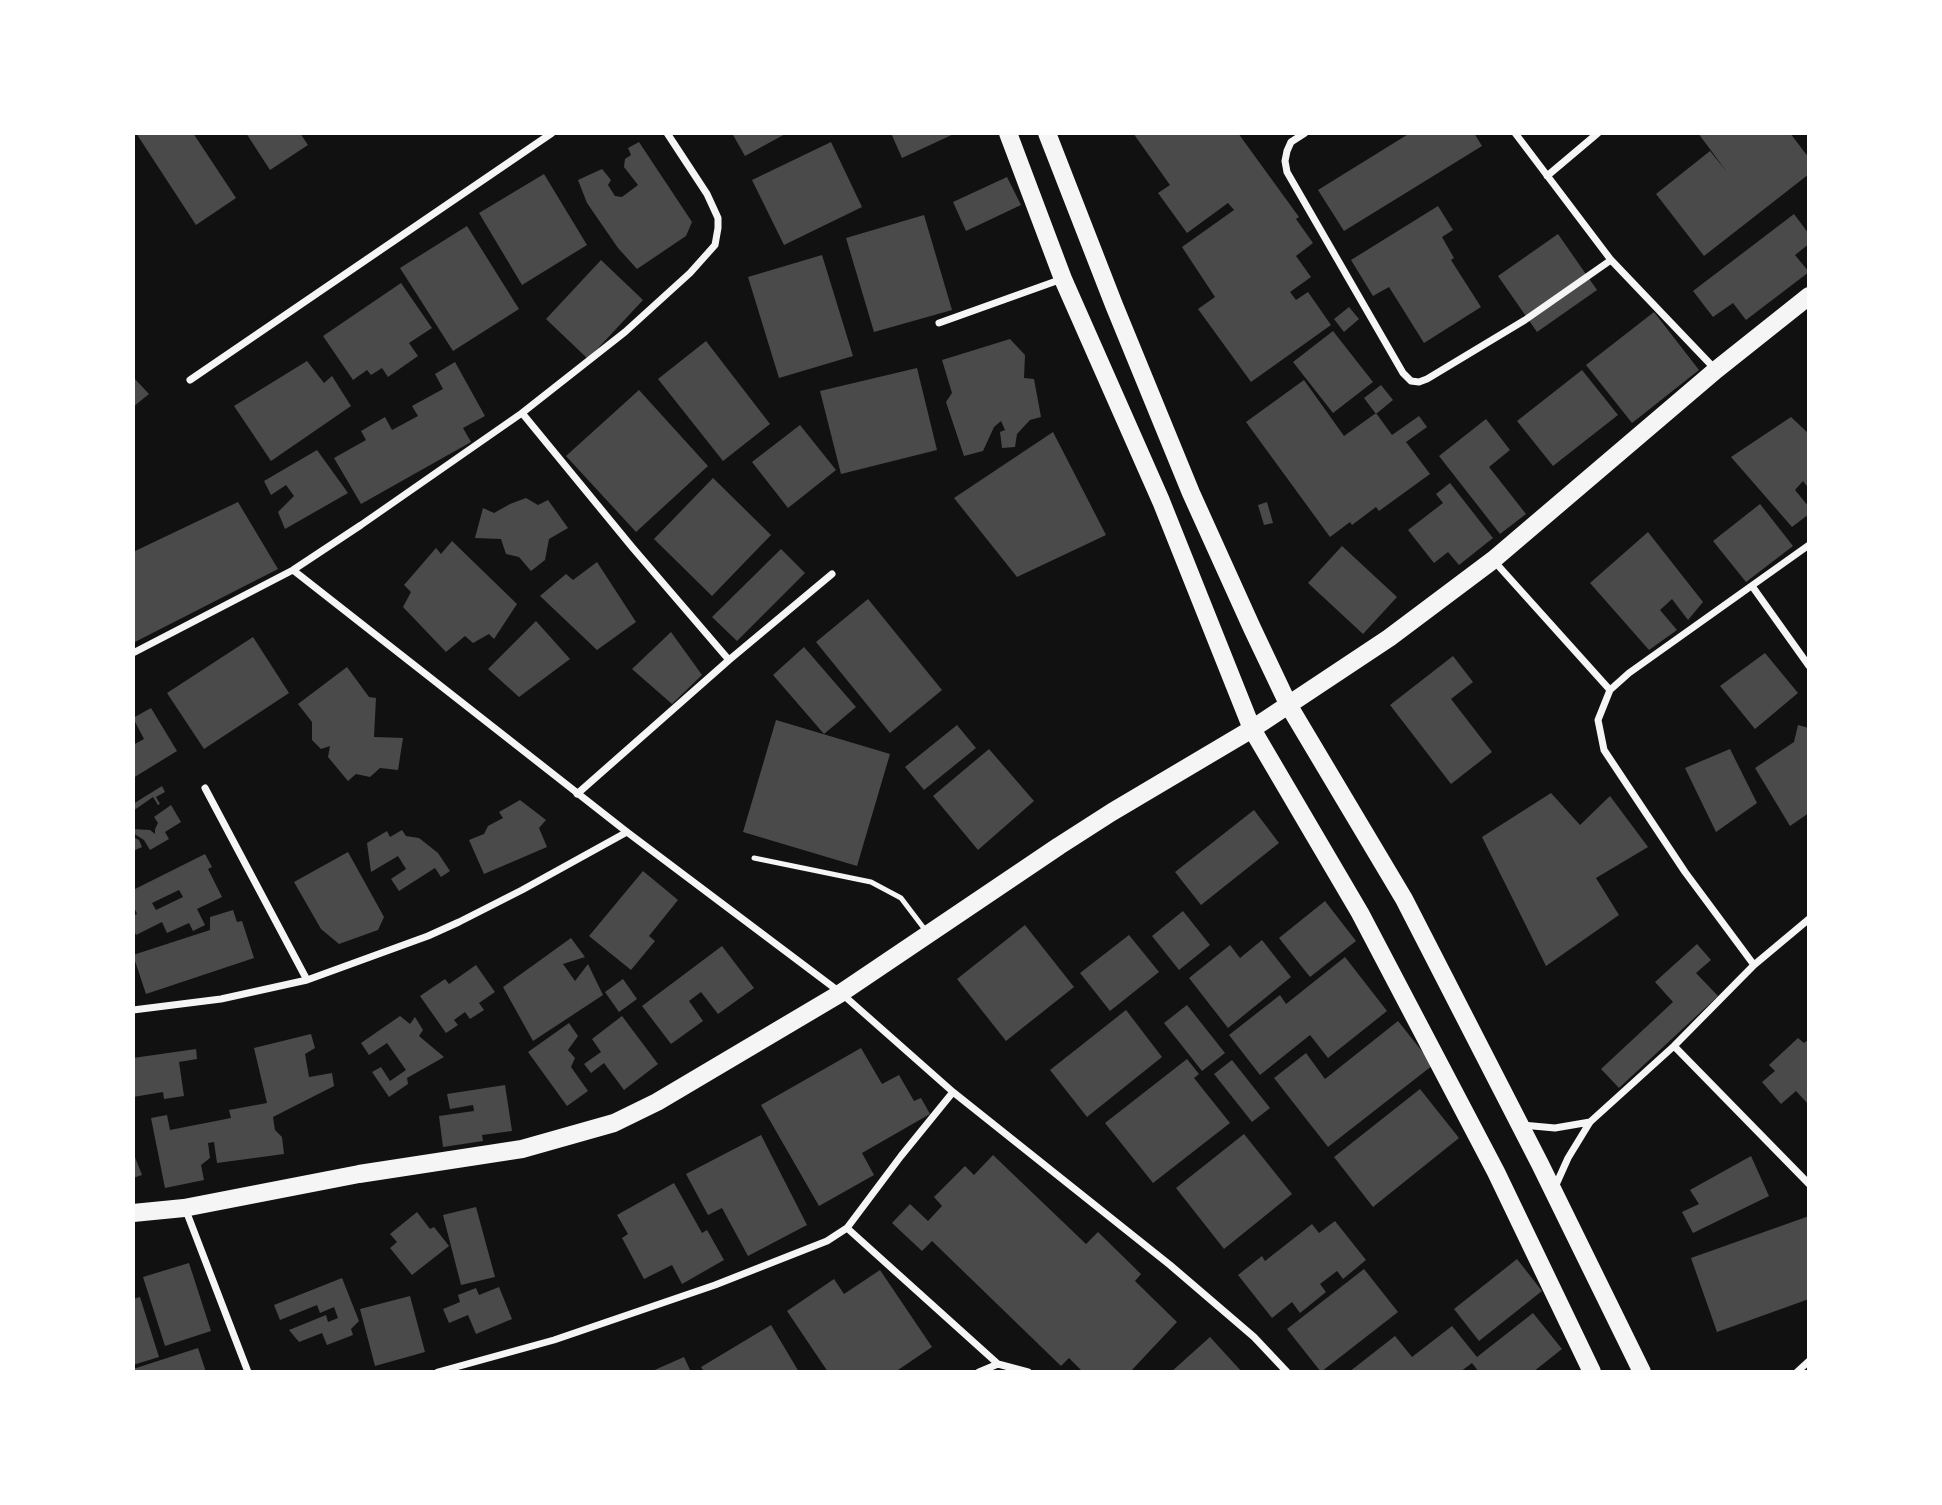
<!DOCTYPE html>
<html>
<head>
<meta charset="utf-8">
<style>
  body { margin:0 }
  #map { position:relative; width:1942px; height:1505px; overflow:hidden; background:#111; font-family:"Source Sans 3",sans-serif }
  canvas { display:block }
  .frame { position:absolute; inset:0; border:135px solid #fff; pointer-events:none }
</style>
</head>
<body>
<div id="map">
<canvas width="1942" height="1505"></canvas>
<div class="frame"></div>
</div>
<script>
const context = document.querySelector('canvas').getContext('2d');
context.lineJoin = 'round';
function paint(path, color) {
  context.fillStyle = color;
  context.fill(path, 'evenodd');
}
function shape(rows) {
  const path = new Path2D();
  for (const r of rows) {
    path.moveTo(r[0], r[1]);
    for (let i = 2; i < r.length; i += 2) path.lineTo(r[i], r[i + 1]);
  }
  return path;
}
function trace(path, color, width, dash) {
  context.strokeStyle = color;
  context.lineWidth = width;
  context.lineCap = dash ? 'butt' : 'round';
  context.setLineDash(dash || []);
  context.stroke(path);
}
paint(shape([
  [136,133,193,133,236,198,196,225],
  [246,133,300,133,308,145,270,170],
  [732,133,787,133,745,156],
  [891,133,956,133,902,158],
  [1133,133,1238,133,1299,217,1296,219,1313,243,1296,256,1311,277,1290,292,1296,300,1308,292,1331,325,1251,382,1198,309,1215,297,1182,247,1234,210,1228,203,1187,233,1158,193,1170,185],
  [1410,133,1474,133,1482,146,1344,231,1318,190],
  [1698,133,1790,133,1809,158,1809,174,1704,256,1656,194,1710,151,1727,172],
  [639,142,692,222,686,236,637,269,618,248,587,203,578,180,602,169,611,180,608,185,615,196,622,197,638,185,624,167,625,159,631,155,628,148],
  [831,142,862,207,784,245,752,180],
  [544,174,587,245,522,285,479,213],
  [1007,177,1021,205,966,231,953,202],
  [1438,206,1453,230,1442,237,1454,258,1451,260,1481,307,1424,343,1389,287,1373,296,1351,260],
  [1794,214,1809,234,1809,244,1795,255,1809,272,1746,320,1733,303,1713,317,1693,291],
  [924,215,952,310,874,332,846,238],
  [467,226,519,309,453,351,400,268],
  [1558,234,1597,290,1537,332,1498,276],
  [822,255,853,356,779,378,748,277],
  [601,260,643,300,588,359,546,319],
  [401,283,432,328,409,343,418,356,388,377,382,368,371,375,367,370,353,380,323,336],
  [1349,307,1359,319,1344,332,1334,319],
  [1654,312,1699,370,1632,423,1586,365],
  [1333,331,1373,382,1333,413,1293,362],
  [1010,339,1025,355,1024,378,1034,379,1041,417,1030,420,1017,434,1015,447,1002,448,1000,432,1005,430,1001,421,994,427,983,451,964,456,946,402,952,393,942,360],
  [706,341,770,424,723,461,658,379],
  [307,361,324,383,332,376,351,406,271,461,234,406],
  [455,362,485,416,463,428,471,442,361,504,334,458,366,440,361,431,385,417,392,430,418,416,412,406,443,389,435,374],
  [917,368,937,450,841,474,820,391],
  [1582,370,1618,415,1553,466,1517,421],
  [133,377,149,394,133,407],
  [1304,380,1344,436,1376,413,1392,435,1419,416,1427,427,1406,442,1430,474,1379,511,1376,507,1352,525,1350,522,1330,537,1246,422],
  [1381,385,1393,400,1376,414,1364,398],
  [639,390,708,466,636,532,566,456],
  [1791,417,1809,434,1809,489,1803,481,1795,490,1809,507,1809,514,1792,527,1731,457],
  [1486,419,1510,450,1489,467,1526,514,1500,534,1439,456],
  [800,425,836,470,788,508,752,462],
  [1053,432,1106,535,1017,577,954,498],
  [317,450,348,493,285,529,278,512,294,496,286,485,271,495,264,481],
  [713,478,771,535,712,596,654,539],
  [1450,483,1493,538,1459,565,1448,552,1434,563,1408,530,1443,503,1436,494],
  [526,498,538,505,548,500,568,528,549,539,545,560,531,571,519,557,506,554,501,539,475,538,483,508,494,513,510,504],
  [238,502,278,569,133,643,133,552],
  [1267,502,1273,523,1264,525,1258,505],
  [1760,504,1793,546,1746,582,1713,541],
  [1648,532,1703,602,1688,620,1672,599,1660,610,1677,630,1649,650,1590,583],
  [452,541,517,604,494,639,489,634,473,643,465,636,446,652,403,607,411,592,404,585,436,548,441,554],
  [1342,546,1397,597,1363,634,1308,583],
  [781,549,805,573,737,641,712,617],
  [597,562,636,622,597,650,540,596,566,574,573,580],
  [868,599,942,690,890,733,816,642],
  [536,621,570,659,519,697,488,669],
  [671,632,702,675,672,704,632,669],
  [253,637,289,693,204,749,167,693],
  [804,647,856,707,824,734,773,675],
  [1765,653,1798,693,1755,729,1720,686],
  [1453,656,1473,682,1451,699,1492,752,1451,784,1390,705],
  [347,667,369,697,376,698,374,737,403,738,398,770,380,768,370,777,356,774,348,781,328,757,330,746,321,749,312,740,312,722,298,704],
  [151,708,177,751,133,778,133,745,144,739,133,718],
  [776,720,890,754,857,866,743,832],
  [957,725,976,748,924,790,905,767],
  [1798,725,1809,728,1809,813,1790,826,1755,768,1794,742],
  [989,749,1034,801,978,850,933,796],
  [1730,749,1757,803,1716,832,1685,768],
  [162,786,165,792,156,797,160,804,158,805,153,797,133,811,133,804],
  [1551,793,1580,825,1610,796,1648,847,1596,878,1619,915,1546,966,1482,837],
  [520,800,546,820,539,828,547,847,484,874,469,840,484,834,488,826,503,818,499,812],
  [171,805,181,822,165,832,169,839,150,850,144,840,133,833,133,829,150,830,155,834,155,829,158,823,154,817],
  [1254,810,1279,843,1201,905,1175,872],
  [402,830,406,836,419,838,438,853,450,871,441,877,435,868,399,891,391,879,406,869,398,856,371,872,367,843,387,831,390,837],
  [133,837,139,840,142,847,133,851],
  [348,852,384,917,378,930,339,944,321,929,294,882],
  [205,854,212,867,208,869,222,897,197,909,205,925,193,931,189,923,167,933,162,922,136,935,133,929,133,916,137,914,133,905,133,890],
  [179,890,183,897,156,910,152,903],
  [643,871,678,900,649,936,655,941,631,970,589,936],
  [1325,901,1356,941,1310,977,1279,938],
  [233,910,237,922,242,921,254,958,146,994,133,955,210,930,210,917],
  [1183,911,1210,945,1179,970,1152,936],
  [1025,925,1074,987,1006,1041,957,979],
  [1129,935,1159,972,1110,1011,1080,973],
  [571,938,585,957,563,964,575,981,588,964,603,995,533,1041,503,987],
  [1262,940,1291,977,1228,1028,1189,978,1230,945,1240,958],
  [1697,944,1711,960,1696,973,1718,996,1619,1088,1601,1069,1673,1002,1655,982],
  [722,946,754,988,718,1014,701,992,689,1001,703,1021,671,1044,642,1006],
  [1345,957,1387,1011,1328,1058,1310,1035,1260,1075,1229,1035,1280,995,1286,1004],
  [476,965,495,992,479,1003,484,1010,470,1019,465,1012,454,1020,458,1025,446,1033,420,996,445,979,449,984],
  [623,979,637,999,619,1012,605,992],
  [1187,1005,1225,1053,1202,1071,1164,1023],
  [1126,1010,1162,1057,1087,1117,1050,1070],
  [400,1016,410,1024,415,1017,423,1030,419,1036,444,1057,407,1078,408,1084,389,1097,372,1072,381,1067,390,1081,406,1070,387,1043,369,1055,361,1043],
  [622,1016,658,1064,624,1090,604,1063,591,1073,584,1064,601,1052,592,1039],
  [1398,1021,1433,1065,1328,1147,1274,1078,1306,1053,1325,1079],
  [569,1023,578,1036,568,1050,575,1058,571,1067,588,1091,567,1106,528,1052],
  [311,1034,315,1048,305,1054,309,1077,332,1073,334,1086,273,1117,275,1130,282,1137,284,1154,217,1163,214,1142,208,1143,210,1158,201,1165,204,1180,165,1188,151,1118,167,1115,170,1130,231,1118,229,1110,267,1103,254,1048],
  [1798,1038,1804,1043,1809,1039,1809,1105,1796,1091,1781,1104,1762,1082,1775,1071,1769,1065],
  [861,1048,882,1084,899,1075,914,1101,921,1098,930,1114,862,1153,874,1175,819,1206,761,1105],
  [196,1049,197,1059,179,1062,184,1096,164,1099,163,1092,133,1097,133,1058],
  [1187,1059,1199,1074,1194,1078,1230,1123,1153,1183,1105,1123],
  [1232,1060,1270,1108,1252,1122,1214,1074],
  [505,1085,512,1131,482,1135,483,1141,443,1147,439,1116,474,1111,473,1105,450,1109,447,1094],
  [1420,1089,1459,1138,1373,1207,1334,1157],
  [1244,1134,1292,1194,1224,1249,1176,1188],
  [761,1135,807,1225,748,1256,722,1208,708,1215,686,1174],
  [133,1152,142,1175,133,1178],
  [993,1155,1086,1244,1098,1232,1141,1274,1135,1281,1177,1322,1130,1372,1083,1372,1069,1358,1061,1366,932,1241,922,1251,892,1223,910,1204,928,1221,942,1206,934,1197,965,1166,974,1175],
  [1751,1156,1769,1196,1693,1233,1682,1212,1699,1204,1690,1190],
  [674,1183,702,1233,707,1230,724,1260,682,1284,672,1265,644,1279,622,1238,628,1234,617,1215],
  [476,1207,495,1277,461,1285,443,1215],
  [417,1212,430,1229,434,1227,449,1246,412,1275,390,1248,397,1242,390,1234],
  [1809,1216,1809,1299,1717,1332,1691,1258],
  [1335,1221,1366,1260,1343,1279,1337,1271,1320,1284,1326,1292,1300,1313,1292,1302,1272,1318,1238,1275,1262,1256,1265,1261,1312,1224,1319,1233],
  [1517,1259,1542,1291,1479,1341,1454,1309],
  [189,1263,211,1331,165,1346,143,1277],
  [1364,1269,1398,1312,1321,1372,1287,1329],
  [880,1270,932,1347,895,1372,828,1372,787,1311,834,1279,844,1294],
  [342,1278,359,1321,351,1329,353,1335,327,1345,322,1333,299,1342,289,1330,326,1315,328,1322,338,1318,334,1307,320,1313,317,1305,280,1320,274,1305],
  [499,1287,512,1319,476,1334,468,1315,449,1323,443,1309,460,1302,458,1295,476,1288,479,1295],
  [410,1296,425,1352,375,1366,360,1309],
  [140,1297,159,1357,133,1365,133,1299],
  [1533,1313,1562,1349,1533,1372,1479,1372,1472,1363,1460,1372,1349,1372,1395,1336,1412,1357,1452,1326,1477,1357],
  [771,1325,799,1372,704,1372,701,1367],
  [1210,1337,1242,1372,1171,1372],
  [198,1348,206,1372,133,1372,133,1369],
  [684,1357,691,1372,650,1372]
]), '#4a4a4a');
trace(shape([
  [754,858,871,882,901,898,926,931]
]), '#f5f5f5', 5);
trace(shape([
  [1305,133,1291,142,1287,151,1285,161,1287,172,1403,373,1411,381,1419,382,1427,379,1525,320,1611,260],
  [1515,133,1611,260,1715,369],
  [1547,176,1598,133],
  [939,323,1062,279],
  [190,380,552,133],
  [522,413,632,547,729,660],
  [1494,561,1610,690],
  [293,570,627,832,841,993,953,1092,1170,1265,1254,1337,1287,1372],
  [1752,586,1809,666],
  [133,653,293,570,361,525,522,413,625,332,690,273,715,245,718,228,718,218,707,194,667,133],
  [205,788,307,980],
  [577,794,729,660,832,574],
  [1754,965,1685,872,1604,750,1598,720,1610,690,1629,673,1809,545],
  [133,1010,221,999,307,980,428,936,459,922,522,890,627,832],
  [1674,1046,1754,965,1809,919],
  [1522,1125,1555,1128,1590,1122],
  [1555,1187,1568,1158,1590,1122,1674,1046,1809,1184],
  [185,1208,248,1372],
  [847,1228,998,1364,1028,1372],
  [438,1372,554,1340,715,1285,827,1241,847,1228,901,1156,953,1092],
  [979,1372,998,1364],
  [1797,1372,1809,1361]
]), '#f5f5f5', 7);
trace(shape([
  [1008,133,1063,279,1161,501,1252,729,1360,913,1496,1172,1592,1372],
  [1047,133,1114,305,1191,493,1252,628,1289,706,1404,899,1540,1164,1642,1372],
  [133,1213,184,1208,359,1174,522,1149,614,1123,657,1102,841,993,1059,846,1112,812,1252,729,1389,638,1493,560,1716,370,1809,296]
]), '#f5f5f5', 18);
</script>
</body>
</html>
